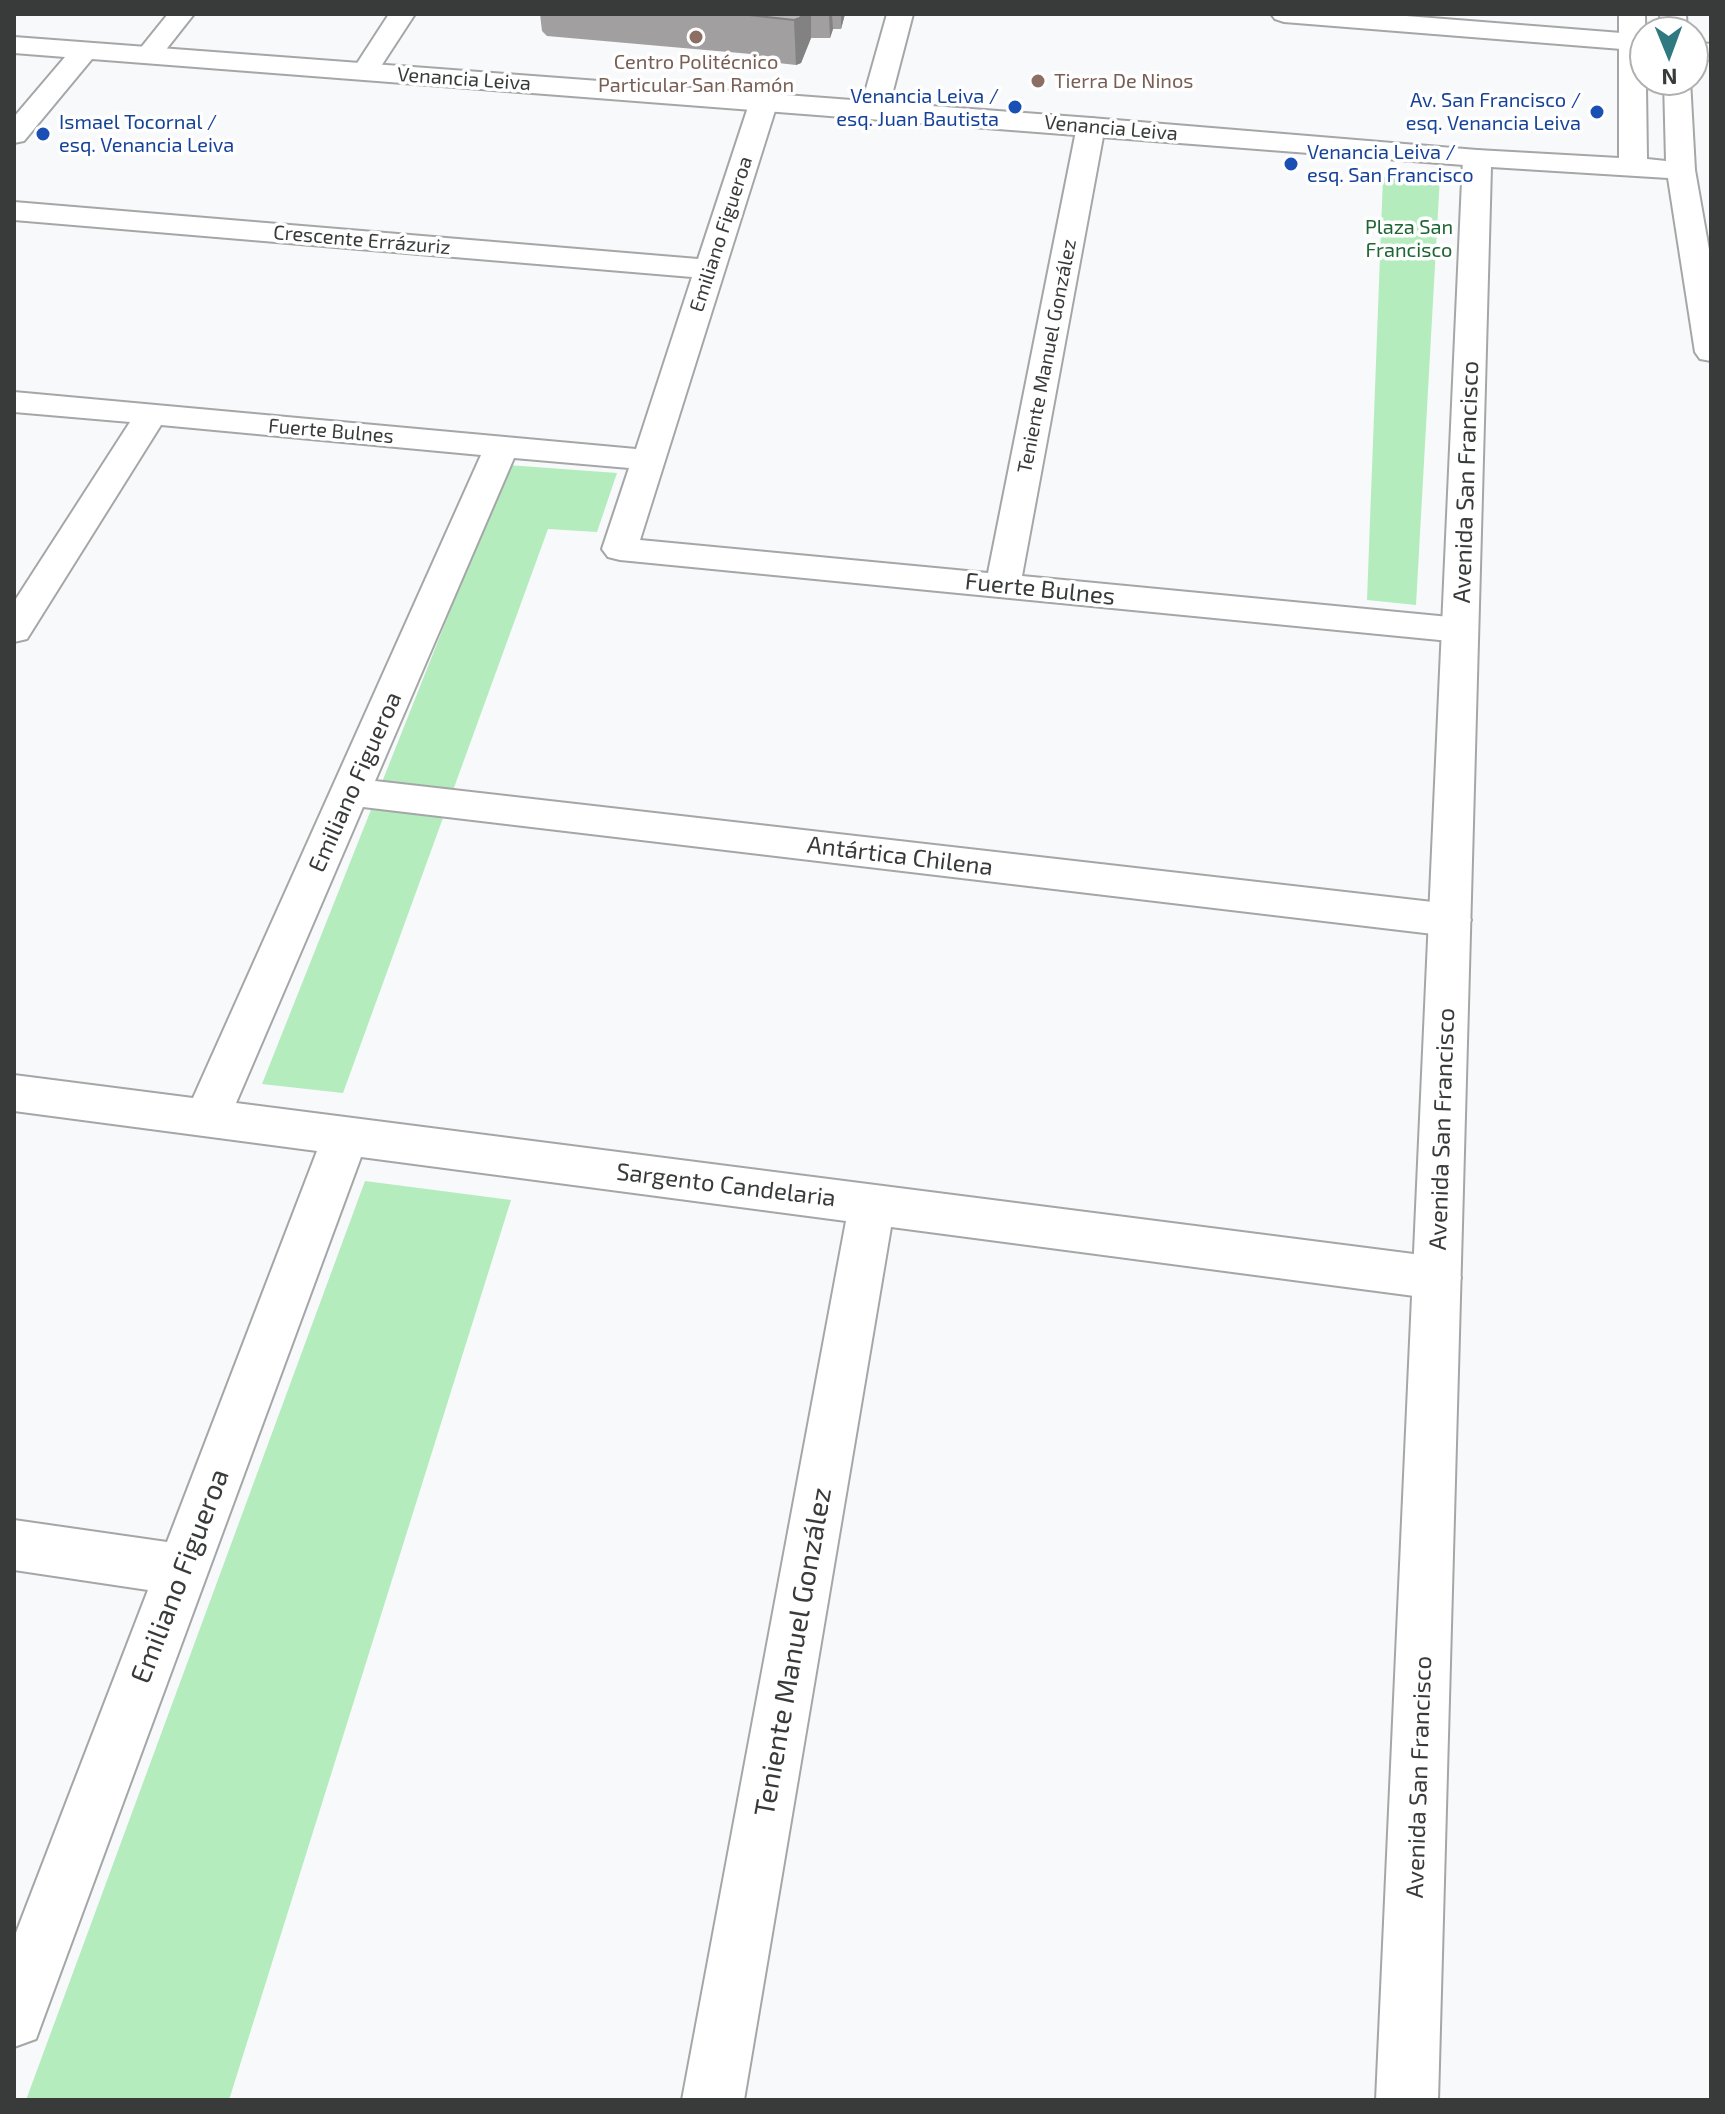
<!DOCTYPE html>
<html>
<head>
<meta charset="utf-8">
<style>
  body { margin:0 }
  #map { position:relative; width:1725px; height:2114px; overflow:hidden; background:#f8f9fb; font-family:"Exo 2",sans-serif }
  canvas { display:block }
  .frame { position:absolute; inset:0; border:16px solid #393a3a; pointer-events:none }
  .north { position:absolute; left:1629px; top:16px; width:80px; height:80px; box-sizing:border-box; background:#fff; border:2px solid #b0b0b0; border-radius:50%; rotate:179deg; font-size:22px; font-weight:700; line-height:32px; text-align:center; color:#393a3a }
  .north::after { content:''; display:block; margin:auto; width:28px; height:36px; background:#307980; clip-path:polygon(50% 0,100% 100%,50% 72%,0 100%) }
</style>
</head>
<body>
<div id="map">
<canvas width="1725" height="2114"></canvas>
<div class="frame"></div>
<div class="north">N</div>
</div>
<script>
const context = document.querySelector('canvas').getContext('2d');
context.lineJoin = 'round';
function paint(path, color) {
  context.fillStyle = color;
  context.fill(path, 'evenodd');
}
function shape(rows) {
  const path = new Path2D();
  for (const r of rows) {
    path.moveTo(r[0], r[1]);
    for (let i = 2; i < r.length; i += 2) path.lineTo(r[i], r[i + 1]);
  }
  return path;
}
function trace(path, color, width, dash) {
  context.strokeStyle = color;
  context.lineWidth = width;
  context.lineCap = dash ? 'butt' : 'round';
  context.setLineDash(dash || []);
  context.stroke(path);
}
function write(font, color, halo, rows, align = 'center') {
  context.font = font + ' "Exo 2",sans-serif';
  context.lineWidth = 7;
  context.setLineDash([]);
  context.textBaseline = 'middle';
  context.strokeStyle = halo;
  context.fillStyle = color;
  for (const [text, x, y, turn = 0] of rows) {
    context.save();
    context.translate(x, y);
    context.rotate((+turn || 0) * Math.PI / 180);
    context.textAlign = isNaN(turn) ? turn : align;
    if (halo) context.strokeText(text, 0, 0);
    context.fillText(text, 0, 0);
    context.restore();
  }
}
paint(shape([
  [1440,176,1416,605,1367,600,1383,177],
  [508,465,617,473,597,532,548,529,343,1093,262,1084],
  [365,1181,511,1200,229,2100,26,2100]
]), '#b4ecbe');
const minor = shape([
  [168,14,194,14,157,61,139,61,135,55,168,14],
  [389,14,415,14,374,77,356,77,352,71,389,14],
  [887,14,913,14,888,110,884,116,874,118,864,116,860,110,887,14],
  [1271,14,1381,14,1634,34,1643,36,1645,45,1634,50,1284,22,1275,19,1271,14],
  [1693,42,1711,44,1711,60,1693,58,1693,42],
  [764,93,774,95,778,101,640,540,988,573,1077,126,1081,120,1091,118,1101,120,1105,126,1022,576,1460,618,1473,621,1478,630,1473,639,1460,642,620,560,608,557,602,549,629,468,514,458,375,781,1450,904,1465,909,1471,920,1465,931,1450,936,363,807,236,1103,1437,1257,1454,1263,1461,1278,1454,1293,1437,1299,891,1227,744,2100,682,2100,846,1221,361,1157,44,2017,36,2039,14,2047,14,1938,148,1590,14,1570,14,1520,167,1542,317,1151,14,1111,14,1075,193,1098,481,455,161,425,27,639,14,642,14,602,130,422,14,412,14,392,636,449,692,277,14,220,14,202,698,259,750,101,754,95,764,93]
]);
const tertiary = shape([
  [14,37,1091,118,1477,150,1487,152,1491,158,1487,164,1477,166,92,59,24,141,14,143,14,117,65,57,14,53,14,37]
]);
const secondary = shape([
  [1619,14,1645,14,1647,159,1666,161,1664,80,1690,80,1695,170,1711,261,1711,361,1700,359,1695,352,1668,178,1491,167,1438,2100,1376,2100,1463,158,1467,152,1477,150,1619,158,1619,14],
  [1660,14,1686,14,1687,32,1661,32,1660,14]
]);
trace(minor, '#a5a6a7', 4);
trace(tertiary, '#a5a6a7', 4);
trace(secondary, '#a5a6a7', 4);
paint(minor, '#fff');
paint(tertiary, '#fff');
paint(secondary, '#fff');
paint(shape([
  [540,14,845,14,841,29,833,29,830,38,811,38,801,63,796,65,751,60,751,54,547,36,542,31]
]), '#a19fa0');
paint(shape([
  [802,14,811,14,811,38,801,63,796,65,794,20],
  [829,14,832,14,833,29,830,38],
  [841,14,845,14,841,29]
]), '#838282');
const building = shape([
  [749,14,802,14,800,18,794,20,749,15,749,14]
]);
paint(building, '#bbb9ba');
trace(building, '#838282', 2);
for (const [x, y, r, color] of [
  [696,37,8,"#8d6e63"],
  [1038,81,8,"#8d6e63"],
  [1015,107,8,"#1a4fb4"],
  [1597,112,8,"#1a4fb4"],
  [43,134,8,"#1a4fb4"],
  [1291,164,8,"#1a4fb4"]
]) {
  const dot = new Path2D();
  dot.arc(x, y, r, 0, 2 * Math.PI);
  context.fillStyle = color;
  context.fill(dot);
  trace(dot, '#fff', 3);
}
write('20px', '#785e54', '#fff', [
  ["Centro Politécnico",696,62],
  ["Particular San Ramón",696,85],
  ["Tierra De Ninos",1054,81,"left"]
]);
write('20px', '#393a3a', '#fff', [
  ["Venancia Leiva",464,79,4],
  ["Venancia Leiva",1111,128,5],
  ["Emiliano Figueroa",721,234,-72],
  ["Crescente Errázuriz",362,240,5],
  ["Teniente Manuel González",1047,356,-79],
  ["Fuerte Bulnes",331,431,5]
]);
write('20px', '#164399', '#fff', [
  ["Venancia Leiva /",999,96],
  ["esq. Juan Bautista",999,119],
  ["Av. San Francisco /",1581,100],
  ["esq. Venancia Leiva",1581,123],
  ["Ismael Tocornal /",59,122,"left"],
  ["esq. Venancia Leiva",59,145,"left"],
  ["Venancia Leiva /",1307,152,"left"],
  ["esq. San Francisco",1307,175,"left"]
], 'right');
write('20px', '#1e6534', '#fff', [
  ["Plaza San",1409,227],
  ["Francisco",1409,250]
]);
write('24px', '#393a3a', '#fff', [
  ["Avenida San Francisco",1466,482,-88],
  ["Fuerte Bulnes",1040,589,6],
  ["Emiliano Figueroa",355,782,-66],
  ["Antártica Chilena",900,856,7],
  ["Avenida San Francisco",1442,1129,-88],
  ["Sargento Candelaria",726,1185,7],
  ["Avenida San Francisco",1419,1777,-88]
]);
write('28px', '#393a3a', '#fff', [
  ["Emiliano Figueroa",180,1576,-69],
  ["Teniente Manuel González",793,1652,-80]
]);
</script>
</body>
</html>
